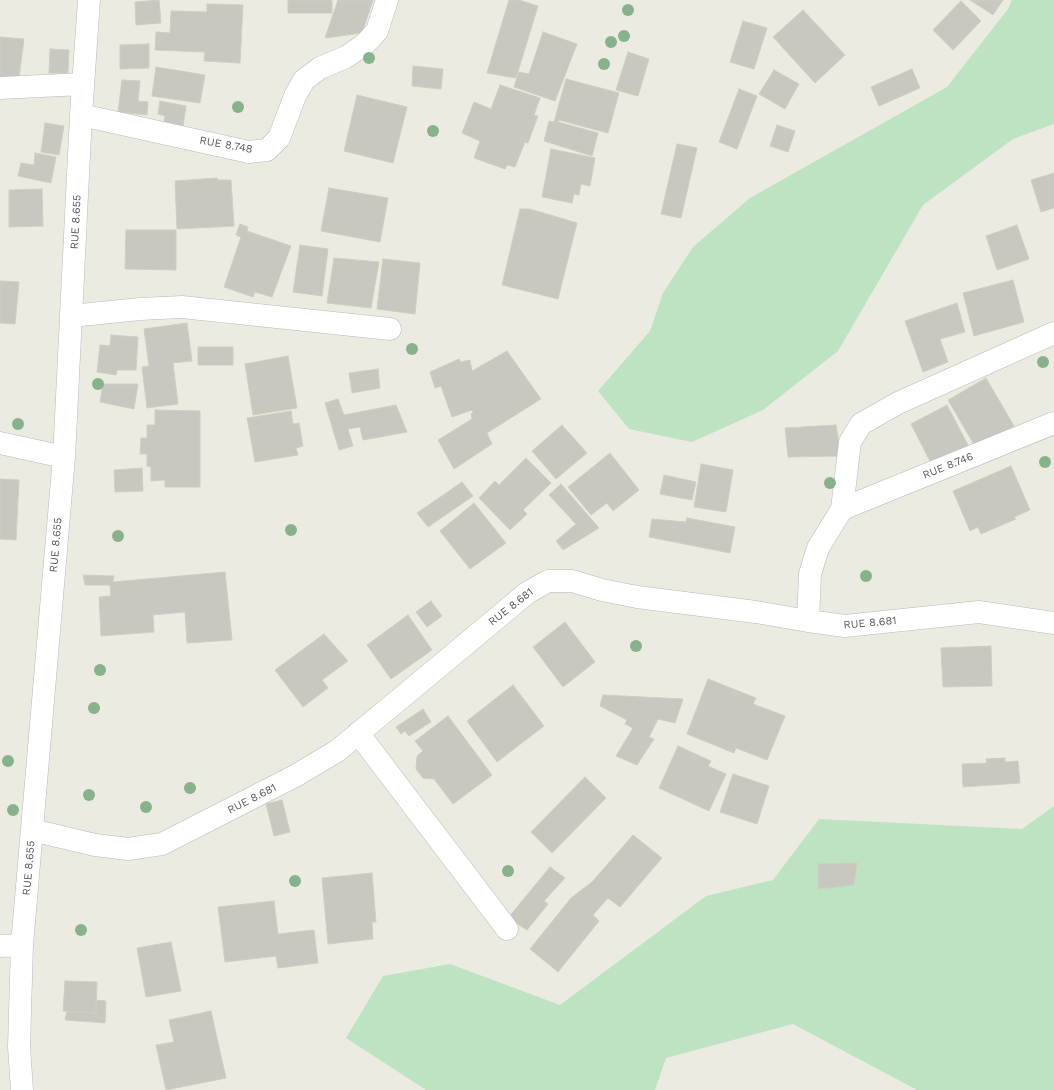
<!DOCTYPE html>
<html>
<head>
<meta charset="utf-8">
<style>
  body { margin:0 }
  canvas { display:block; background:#ecebe1 }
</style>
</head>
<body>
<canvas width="1054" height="1090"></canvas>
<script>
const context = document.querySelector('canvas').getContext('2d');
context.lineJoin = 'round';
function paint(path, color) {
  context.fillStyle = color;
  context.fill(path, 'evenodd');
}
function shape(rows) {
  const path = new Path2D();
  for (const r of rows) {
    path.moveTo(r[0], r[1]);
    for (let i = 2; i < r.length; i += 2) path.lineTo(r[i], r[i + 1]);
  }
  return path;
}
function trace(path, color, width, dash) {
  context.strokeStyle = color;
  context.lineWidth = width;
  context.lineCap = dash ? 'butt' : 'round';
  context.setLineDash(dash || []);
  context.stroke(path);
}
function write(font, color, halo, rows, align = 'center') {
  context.font = font + ' "Work Sans",sans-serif';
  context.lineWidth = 3;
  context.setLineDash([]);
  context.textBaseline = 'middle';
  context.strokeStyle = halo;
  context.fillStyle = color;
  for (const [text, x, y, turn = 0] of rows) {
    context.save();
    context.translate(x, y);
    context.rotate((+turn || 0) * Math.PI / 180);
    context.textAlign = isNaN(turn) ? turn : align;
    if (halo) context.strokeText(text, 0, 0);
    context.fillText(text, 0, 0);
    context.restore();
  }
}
paint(shape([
  [1012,0,1054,0,1054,124,1013,139,923,205,838,351,763,410,692,442,629,429,598,391,650,331,663,293,693,247,750,198,947,87,1008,9],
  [1054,806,1054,1090,917,1090,793,1024,666,1058,655,1090,426,1090,346,1038,383,976,450,964,560,1005,706,896,773,880,819,819,1022,829]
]), '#bde3c3');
const building = shape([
  [159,0,161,23,136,25,135,2,159,0],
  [288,0,332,0,332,13,288,13,288,0],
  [338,0,373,0,362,33,325,38,338,0],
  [509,0,519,0,538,6,516,78,487,73,509,0],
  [970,0,1003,0,993,15,970,0],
  [961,1,981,21,953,50,933,30,961,1],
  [207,4,243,5,240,63,204,61,205,52,155,50,156,32,170,33,171,11,207,12,207,4],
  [803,10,845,55,815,83,773,37,803,10],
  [743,21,767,28,754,69,730,62,743,21],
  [543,32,577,44,555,101,514,87,519,72,529,74,543,32],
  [0,37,24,39,19,78,0,77,0,37],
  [149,44,149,68,120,69,120,45,149,44],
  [50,49,69,50,68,73,49,73,50,49],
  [628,52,649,59,638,96,616,90,628,52],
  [413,66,443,69,441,89,412,86,413,66],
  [156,67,205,75,200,103,152,96,156,67],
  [912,69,920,88,879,106,871,87,912,69],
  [774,70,799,84,785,109,759,94,774,70],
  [566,79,619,93,608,133,559,120,558,122,598,133,592,156,544,141,549,121,554,122,566,79],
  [122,80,140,81,138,101,148,102,147,115,118,112,122,80],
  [500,85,540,98,534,115,538,116,528,143,525,142,515,167,507,165,505,169,474,158,480,141,462,133,474,102,491,109,500,85],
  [739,89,757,96,737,149,719,142,739,89],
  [357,95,407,107,393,163,344,151,357,95],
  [160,101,186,106,183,126,164,123,165,116,158,114,160,101],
  [45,123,64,126,59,155,41,152,45,123],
  [777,125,795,131,788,152,770,146,777,125],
  [677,144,697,148,681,218,661,214,677,144],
  [551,149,595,158,590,186,581,184,579,195,574,194,572,203,542,197,551,149],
  [35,153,56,157,51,183,18,176,21,163,34,165,35,153],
  [1054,173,1054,208,1041,212,1031,180,1054,173],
  [217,178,218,180,231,180,234,226,177,229,175,181,217,178],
  [329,188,388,198,380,242,321,231,329,188],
  [42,189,43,226,9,227,9,190,42,189],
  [520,209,530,209,577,223,558,299,502,285,520,209],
  [240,224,248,227,247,231,291,246,272,297,255,292,253,297,224,287,241,237,236,235,240,224],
  [1017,225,1029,259,997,270,986,236,1017,225],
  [126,230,176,230,176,270,125,269,126,230],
  [300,245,328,249,322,296,293,292,300,245],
  [334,258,379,262,371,308,327,303,334,258],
  [383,259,420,263,415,314,377,309,383,259],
  [1013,280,1024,322,974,336,963,293,1013,280],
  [0,281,19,282,15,324,0,323,0,281],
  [957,303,965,332,940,339,948,362,923,372,905,321,957,303],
  [187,323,192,361,173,363,178,404,147,408,142,367,149,366,144,329,187,323],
  [111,335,138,337,136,370,117,370,116,375,97,372,100,345,110,346,111,335],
  [198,347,233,347,233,365,198,365,198,347],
  [507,351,541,399,487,433,492,444,454,469,438,440,472,419,471,414,473,413,472,410,452,417,441,386,435,388,430,372,459,359,461,362,470,360,472,371,507,351],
  [288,356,297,408,253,415,245,364,288,356],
  [378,369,380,388,352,393,349,373,378,369],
  [986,378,1014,426,976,448,948,400,986,378],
  [103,384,138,384,134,409,100,402,103,384],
  [338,399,344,415,396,405,407,432,363,440,360,427,348,429,353,446,339,450,325,403,338,399],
  [947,405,969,447,933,467,911,424,947,405],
  [155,410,200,411,200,487,165,487,165,480,151,481,151,467,147,466,147,454,140,454,141,438,147,438,147,425,155,425,155,410],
  [291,411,293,424,299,423,303,446,296,448,298,455,255,462,247,418,291,411],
  [562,425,587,453,556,479,532,451,562,425],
  [836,425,841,456,788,457,785,428,836,425],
  [610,453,639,490,613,511,607,503,591,515,568,487,610,453],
  [526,458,551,483,523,510,527,514,510,530,479,498,495,481,499,485,526,458],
  [701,464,733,470,726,512,694,507,701,464],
  [1011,466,1030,510,1014,517,1016,519,981,534,978,527,970,531,953,491,1011,466],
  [142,468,143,491,115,492,114,470,142,468],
  [664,475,696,482,692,500,660,494,664,475],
  [0,479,19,480,16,540,0,539,0,479],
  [462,482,473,496,428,527,417,513,462,482],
  [561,484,599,528,563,550,556,541,576,524,549,495,561,484],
  [474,503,506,543,470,569,440,531,474,503],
  [687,518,735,527,730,553,649,537,652,519,686,522,687,518],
  [225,572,232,640,187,643,185,612,153,615,154,632,101,636,99,597,111,596,110,585,85,585,83,575,114,576,113,582,225,572],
  [431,601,442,616,427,627,416,612,431,601],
  [408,615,432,650,391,679,367,645,408,615],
  [565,622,595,662,563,687,533,647,565,622],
  [324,634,348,661,322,680,328,688,303,707,275,670,324,634],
  [991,646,992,686,943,687,941,648,991,646],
  [708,679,756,698,753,704,785,716,767,760,736,748,734,753,687,734,708,679],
  [513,685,544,726,497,762,467,721,513,685],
  [603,695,683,699,675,723,658,719,649,737,654,739,637,765,616,756,633,728,625,724,627,720,600,706,603,695],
  [423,709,431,722,409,736,405,731,401,734,396,727,423,709],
  [448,716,492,775,453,804,434,779,423,778,416,769,417,756,423,751,415,741,448,716],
  [678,746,711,761,708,766,726,774,709,811,659,788,678,746],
  [1005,758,1005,762,1018,761,1020,783,963,787,962,764,987,763,986,759,1005,758],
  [733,774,769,786,757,824,720,812,733,774],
  [585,777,606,798,552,853,531,832,585,777],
  [282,800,290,832,274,836,266,804,282,800],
  [633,835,662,858,620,907,608,898,593,915,599,921,558,972,530,949,571,898,592,882,633,835],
  [857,863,854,885,818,889,818,864,857,863],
  [550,867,565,878,544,901,548,904,527,930,508,918,550,867],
  [372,873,376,922,372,922,373,939,328,944,322,878,372,873],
  [274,901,278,934,314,930,318,963,278,968,276,956,225,962,218,907,274,901],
  [171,942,181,991,146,997,137,948,171,942],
  [65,981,97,982,96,1013,63,1011,65,981],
  [96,1000,106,1001,105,1023,65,1020,67,1011,96,1013,96,1000],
  [211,1011,226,1078,166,1090,156,1045,174,1042,169,1020,211,1011]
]);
paint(building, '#c9c8c0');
trace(building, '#d0cebf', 1);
const minor = shape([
  [0,88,83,84],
  [81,115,249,152,267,150,279,138,295,96,304,80,320,68,346,57,365,44,377,31,387,0],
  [71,316,140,309,182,307,390,329],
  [0,443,64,457],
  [842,509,1054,423],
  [808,621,810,574,818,548,842,509,850,442,861,424,898,403,1054,333],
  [358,733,507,929],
  [32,830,95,845,128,849,162,844,295,776,337,751,442,664,527,593,548,581,572,581,602,590,637,597,756,612,808,621,845,626,979,612,1054,623],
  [0,946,22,945],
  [22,1090,19,1047,22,945,64,457,81,115,89,0]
]);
trace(minor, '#b6b8bd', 23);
trace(minor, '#fff', 22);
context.fillStyle = '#88b28c';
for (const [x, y] of [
  [628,10],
  [624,36],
  [611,42],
  [369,58],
  [604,64],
  [238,107],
  [433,131],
  [412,349],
  [1043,362],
  [98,384],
  [18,424],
  [1045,462],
  [830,483],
  [291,530],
  [118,536],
  [866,576],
  [636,646],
  [100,670],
  [94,708],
  [8,761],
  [190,788],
  [89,795],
  [146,807],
  [13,810],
  [508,871],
  [295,881],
  [81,930]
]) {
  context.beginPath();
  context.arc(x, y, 6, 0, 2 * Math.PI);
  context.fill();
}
write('11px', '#595c61', '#fff', [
  ["RUE 8.748",226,145,10],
  ["RUE 8.655",76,222,-87],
  ["RUE 8.746",948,466,-22],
  ["RUE 8.655",56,545,-85],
  ["RUE 8.681",511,607,-38],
  ["RUE 8.681",870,623,-5],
  ["RUE 8.681",252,799,-27],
  ["RUE 8.655",29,868,-85]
]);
</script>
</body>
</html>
